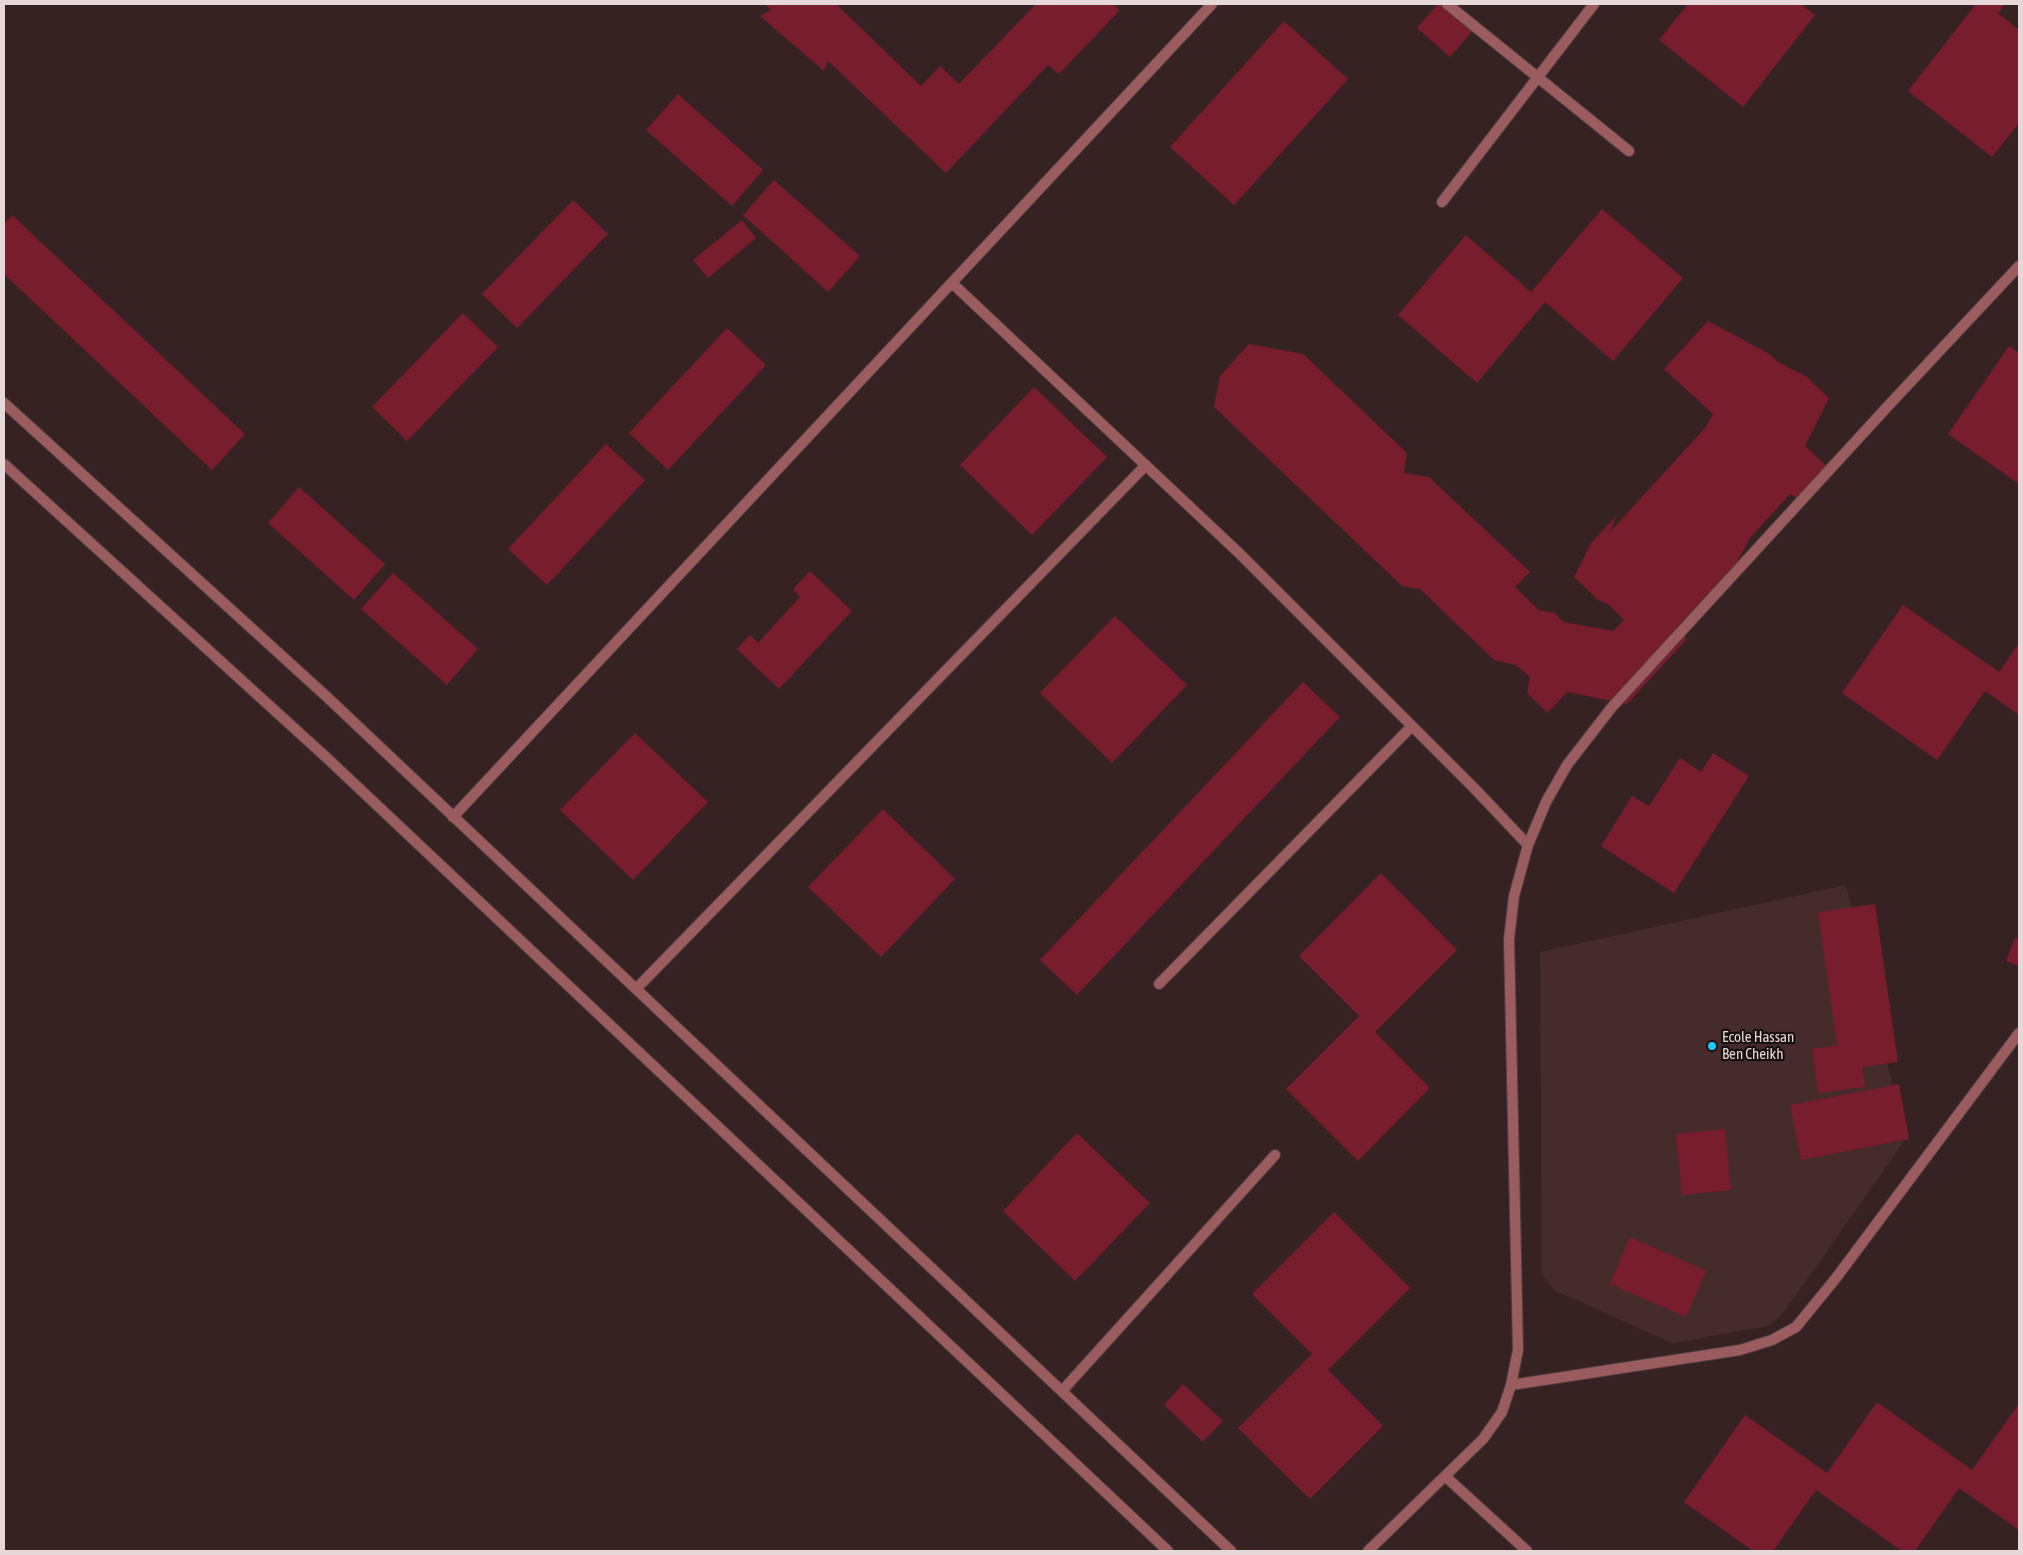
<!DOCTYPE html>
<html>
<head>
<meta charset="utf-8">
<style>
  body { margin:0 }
  #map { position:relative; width:2023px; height:1555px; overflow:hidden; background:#372223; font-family:"Asap Condensed",sans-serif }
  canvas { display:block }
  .frame { position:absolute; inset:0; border:5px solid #e6d8d8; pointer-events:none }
</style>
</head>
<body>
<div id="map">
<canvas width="2023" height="1555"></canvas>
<div class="frame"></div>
</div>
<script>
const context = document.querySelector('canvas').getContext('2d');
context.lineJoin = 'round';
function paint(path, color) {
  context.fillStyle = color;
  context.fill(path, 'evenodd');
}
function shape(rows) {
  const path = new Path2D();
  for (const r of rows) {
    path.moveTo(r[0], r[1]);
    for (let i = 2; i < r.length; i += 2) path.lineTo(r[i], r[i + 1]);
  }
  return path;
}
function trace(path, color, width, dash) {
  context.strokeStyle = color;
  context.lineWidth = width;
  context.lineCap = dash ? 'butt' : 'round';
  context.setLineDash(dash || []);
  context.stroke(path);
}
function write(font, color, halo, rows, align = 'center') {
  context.font = font + ' "Asap Condensed",sans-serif';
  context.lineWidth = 4.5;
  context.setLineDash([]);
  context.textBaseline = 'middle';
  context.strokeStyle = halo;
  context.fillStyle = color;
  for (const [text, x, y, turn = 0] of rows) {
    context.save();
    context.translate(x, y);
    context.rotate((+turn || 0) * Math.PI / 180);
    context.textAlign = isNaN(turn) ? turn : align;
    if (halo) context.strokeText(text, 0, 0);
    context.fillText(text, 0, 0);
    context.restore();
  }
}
paint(shape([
  [1846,885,1905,1140,1784,1312,1769,1326,1672,1343,1554,1290,1542,1275,1540,952]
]), '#462b2c');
paint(shape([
  [765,4,836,4,921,86,940,66,959,84,1036,4,1113,4,1120,10,1059,74,1048,65,946,173,828,61,824,71,760,16,771,10],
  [1438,4,1445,4,1474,29,1450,57,1417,28],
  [1688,4,1801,4,1815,15,1743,107,1659,40],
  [1976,4,2005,4,1998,13,2019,30,2019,123,1992,157,1908,91],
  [1284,21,1348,79,1234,205,1170,147],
  [678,94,763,170,732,206,646,130],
  [774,180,860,256,828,292,743,215],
  [573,200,608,234,517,328,482,294],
  [1602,209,1683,278,1613,361,1545,302,1477,383,1398,315,1466,235,1531,292],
  [12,215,245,434,212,470,4,274,4,224],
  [742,220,756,238,708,278,693,260],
  [463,313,498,347,407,441,372,407],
  [1708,321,1768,353,1778,362,1807,377,1829,398,1805,446,1831,470,1803,501,1790,494,1750,538,1728,579,1680,632,1687,639,1627,704,1567,692,1548,713,1527,693,1530,677,1516,665,1494,660,1420,589,1402,586,1214,407,1220,376,1249,344,1303,354,1407,453,1404,473,1429,477,1530,572,1515,587,1539,610,1555,613,1563,622,1613,631,1624,620,1608,604,1598,600,1574,577,1591,543,1617,515,1609,533,1705,428,1713,414,1664,369],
  [727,328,766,365,668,470,629,433],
  [2009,346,2019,353,2019,484,1948,434],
  [1034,387,1107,457,1032,535,960,465],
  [606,444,645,480,547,585,508,549],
  [299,487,385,564,354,600,268,523],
  [810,571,852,611,779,689,737,649,750,635,758,643,800,597,793,589],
  [393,573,478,649,447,685,361,609],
  [1903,605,1999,672,2019,643,2019,715,1985,691,1937,760,1842,693],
  [1115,616,1187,685,1112,763,1040,693],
  [1303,682,1340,717,1077,995,1040,960],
  [635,733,708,802,633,880,560,810],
  [1713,753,1749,776,1674,893,1601,846,1632,796,1649,806,1680,758,1701,772],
  [883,809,955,879,881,957,808,887],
  [1381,873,1457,950,1375,1032,1430,1088,1358,1161,1286,1089,1359,1016,1299,956],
  [1875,904,1898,1062,1862,1067,1865,1087,1818,1093,1812,1049,1837,1045,1818,912],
  [2015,938,2019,939,2019,966,2006,961],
  [1899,1084,1909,1139,1801,1160,1790,1105],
  [1725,1129,1731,1190,1682,1195,1676,1134],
  [1077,1133,1150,1203,1075,1281,1003,1211],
  [1334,1212,1410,1288,1328,1370,1383,1426,1310,1499,1238,1428,1312,1354,1252,1294],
  [1630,1237,1706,1271,1686,1317,1610,1284],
  [1183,1384,1223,1421,1203,1442,1164,1405],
  [1877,1402,1972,1470,2018,1405,2019,1407,2019,1530,1959,1488,1915,1551,1902,1551,1816,1490,1773,1551,1753,1551,1684,1502,1745,1415,1827,1473]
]), '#781d2d');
const minor = shape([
  [1447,4,1629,151],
  [1442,202,1594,4],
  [952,283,1240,554,1474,788,1528,845],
  [453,817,1212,4],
  [1159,984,1412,726],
  [636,989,1146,465],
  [1511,1385,1740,1350,1772,1340,1796,1327,1836,1278,2019,1033],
  [1062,1391,1275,1155],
  [1445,1476,1527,1551],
  [1368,1551,1483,1439,1502,1412,1511,1385,1518,1350,1509,939,1514,896,1528,845,1546,802,1567,765,1612,707,1888,406,2019,266]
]);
const tertiary = shape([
  [4,403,327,697,1231,1551],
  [4,464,328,759,1168,1551]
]);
trace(minor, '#533f40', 12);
trace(tertiary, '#533f40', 12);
trace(minor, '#9b5c60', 10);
trace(tertiary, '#9b5c60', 10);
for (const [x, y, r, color] of [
  [1712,1046,5,"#1fc9fd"]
]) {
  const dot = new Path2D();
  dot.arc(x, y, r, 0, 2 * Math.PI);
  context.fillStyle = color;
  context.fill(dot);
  trace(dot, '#180f0f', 2);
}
write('15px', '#e6d8d8', '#180f0f', [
  ["Ecole Hassan",1722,1037],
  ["Ben Cheikh",1722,1054]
], 'left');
</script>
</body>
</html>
